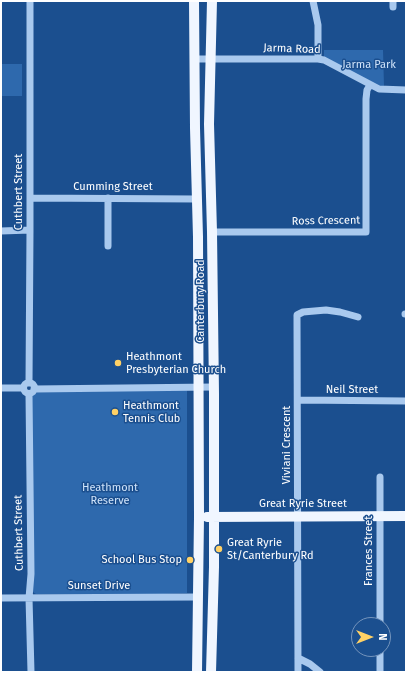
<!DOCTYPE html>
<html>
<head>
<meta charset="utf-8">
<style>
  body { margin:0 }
  #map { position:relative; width:407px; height:673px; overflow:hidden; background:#1b4f8f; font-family:"Fira Sans",sans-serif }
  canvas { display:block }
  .frame { position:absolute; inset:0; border:2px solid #fff; pointer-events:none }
  .north { position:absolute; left:351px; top:617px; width:40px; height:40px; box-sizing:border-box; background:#1b4f8f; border:1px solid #7695bc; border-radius:50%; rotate:90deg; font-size:11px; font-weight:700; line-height:16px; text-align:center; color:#fff }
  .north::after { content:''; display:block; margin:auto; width:14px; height:18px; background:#ffd166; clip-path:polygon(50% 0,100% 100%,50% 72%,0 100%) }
</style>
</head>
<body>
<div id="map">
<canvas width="407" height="673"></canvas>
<div class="frame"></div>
<div class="north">N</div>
</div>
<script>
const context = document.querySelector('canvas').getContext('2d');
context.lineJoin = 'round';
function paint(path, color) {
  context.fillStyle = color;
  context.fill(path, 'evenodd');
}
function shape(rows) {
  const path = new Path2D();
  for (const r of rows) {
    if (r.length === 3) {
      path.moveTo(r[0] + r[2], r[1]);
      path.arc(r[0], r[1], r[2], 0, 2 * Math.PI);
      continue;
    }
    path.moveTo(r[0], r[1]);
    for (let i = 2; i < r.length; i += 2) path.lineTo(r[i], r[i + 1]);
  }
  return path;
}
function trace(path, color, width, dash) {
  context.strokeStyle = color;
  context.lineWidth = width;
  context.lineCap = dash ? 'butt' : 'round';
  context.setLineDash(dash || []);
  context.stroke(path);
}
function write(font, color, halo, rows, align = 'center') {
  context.font = font + ' "Fira Sans",sans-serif';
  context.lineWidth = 3;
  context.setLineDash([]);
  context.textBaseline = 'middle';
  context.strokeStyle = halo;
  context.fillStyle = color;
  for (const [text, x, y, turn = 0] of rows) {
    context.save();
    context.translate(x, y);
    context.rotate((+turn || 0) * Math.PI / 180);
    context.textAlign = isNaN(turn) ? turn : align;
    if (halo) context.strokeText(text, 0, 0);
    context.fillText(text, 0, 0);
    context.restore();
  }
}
paint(shape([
  [324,50,383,50,384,86,377,86,324,59],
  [1,64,22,64,22,96,1,96],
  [187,390,187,593,164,594,36,594,34,593,32,590,32,397,34,394,36,392]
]), '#2e69ad');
trace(shape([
  [313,1,318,25,318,59],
  [393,7,393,1],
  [194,59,318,59,324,60,379,89,406,90],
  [30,198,196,199],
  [108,198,108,246],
  [1,231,30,230],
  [212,232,366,232,366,99,367,90,370,85],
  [405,314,406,314],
  [29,388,5.5],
  [29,383,30,230,30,1],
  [1,388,23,388],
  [34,389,213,387],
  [29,394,31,574,29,598,31,672],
  [298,400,406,401],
  [380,477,380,625],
  [1,598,197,597],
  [380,649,380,672],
  [298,658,310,664,320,672],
  [298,672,297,317,297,315,303,312,326,310,340,312,358,317]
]), '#a9c9ee', 7);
trace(shape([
  [194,1,195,128,198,237,199,517,197,672],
  [207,517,406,516],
  [211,672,214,567,214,394,212,232,209,124,212,1]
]), '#f0f6ff', 10);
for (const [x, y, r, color] of [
  [118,363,4,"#ffd166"],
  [115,412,4,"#ffd166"],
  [219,549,4,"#ffd166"],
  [190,560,4,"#ffd166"]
]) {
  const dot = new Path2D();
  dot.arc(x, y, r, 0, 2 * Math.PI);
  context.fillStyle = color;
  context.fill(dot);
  trace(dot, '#1b4f8f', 1.5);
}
write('11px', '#fff', '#1b4f8f', [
  ["Jarma Road",292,49,2],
  ["Cumming Street",113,187],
  ["Cuthbert Street",19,192,-90],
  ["Ross Crescent",326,221,-1],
  ["Canterbury Road",201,301,-90],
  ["Neil Street",352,390],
  ["Viviani Crescent",287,445,-90],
  ["Great Ryrie Street",303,504],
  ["Cuthbert Street",19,533,-91],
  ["Frances Street",369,551,-90],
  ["Sunset Drive",99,586]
]);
write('11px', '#cfe3fa', '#1b4f8f', [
  ["Jarma Park",369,65],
  ["Heathmont",110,488],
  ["Reserve",110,501]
]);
write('11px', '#fff', '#1b4f8f', [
  ["Heathmont",126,357],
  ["Presbyterian Church",126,370],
  ["Heathmont",123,406],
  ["Tennis Club",123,419],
  ["Great Ryrie",227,543],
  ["St/Canterbury Rd",227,556],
  ["School Bus Stop",182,560,"right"]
], 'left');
</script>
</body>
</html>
